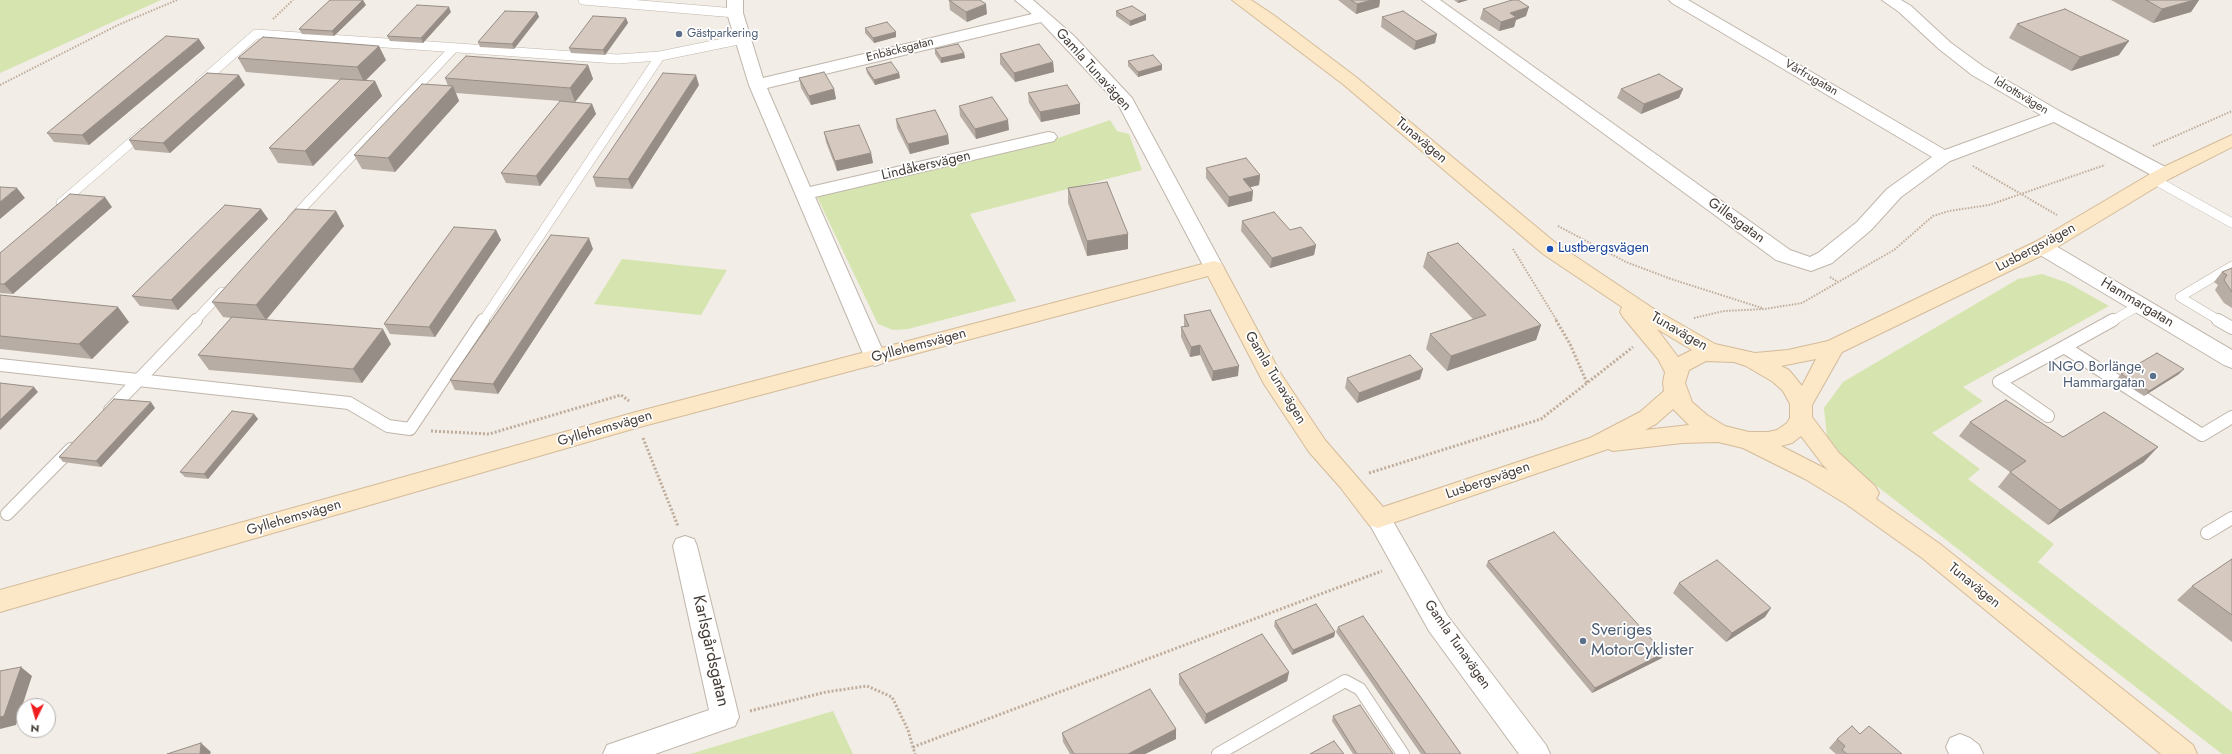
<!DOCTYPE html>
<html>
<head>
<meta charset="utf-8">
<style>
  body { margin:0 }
  #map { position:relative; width:2232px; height:754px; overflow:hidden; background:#f2ede6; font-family:Jost,sans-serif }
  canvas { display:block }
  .north { position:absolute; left:16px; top:698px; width:40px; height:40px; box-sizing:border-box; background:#fff; border:1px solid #b5b1af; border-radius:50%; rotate:185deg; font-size:11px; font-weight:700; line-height:16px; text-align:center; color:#453c36 }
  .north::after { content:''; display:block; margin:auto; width:14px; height:18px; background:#f11e20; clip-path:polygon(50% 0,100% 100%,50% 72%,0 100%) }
</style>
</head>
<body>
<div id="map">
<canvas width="2232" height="754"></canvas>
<div class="north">N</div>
</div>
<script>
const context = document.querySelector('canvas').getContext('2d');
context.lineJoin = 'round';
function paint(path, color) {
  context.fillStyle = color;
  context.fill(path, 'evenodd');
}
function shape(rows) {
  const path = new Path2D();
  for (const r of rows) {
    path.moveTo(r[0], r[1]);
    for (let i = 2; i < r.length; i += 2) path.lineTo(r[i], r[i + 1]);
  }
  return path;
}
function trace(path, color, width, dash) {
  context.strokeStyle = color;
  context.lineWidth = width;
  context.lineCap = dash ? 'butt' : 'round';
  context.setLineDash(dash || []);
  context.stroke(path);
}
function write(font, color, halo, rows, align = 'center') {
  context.font = font + ' Jost,sans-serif';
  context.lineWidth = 3.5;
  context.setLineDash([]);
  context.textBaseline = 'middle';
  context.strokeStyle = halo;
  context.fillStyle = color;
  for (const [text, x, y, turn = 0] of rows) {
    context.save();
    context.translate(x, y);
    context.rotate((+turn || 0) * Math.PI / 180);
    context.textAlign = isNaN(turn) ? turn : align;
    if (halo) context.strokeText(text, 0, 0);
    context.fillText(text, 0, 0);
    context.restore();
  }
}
paint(shape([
  [0,0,161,0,0,73],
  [1110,120,1117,131,1129,134,1142,170,970,214,1016,301,908,329,893,330,878,324,817,197,1055,139],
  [622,259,727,270,701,315,594,304],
  [2042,274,2068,283,2109,306,1963,387,1983,401,1932,433,1980,469,1968,479,2054,544,2038,562,2232,712,2232,754,2222,754,1851,466,1827,437,1824,408,1843,382,2018,279],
  [833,711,853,754,690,754]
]), '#d6e5b0');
const laneFar1 = shape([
  [583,0,735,13],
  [200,83,256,34,617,59,660,56,743,39],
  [2155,180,2232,223],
  [61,203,142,133],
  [292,219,454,48],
  [195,321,222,292],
  [483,321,660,56],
  [2112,321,2140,305],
  [2220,321,2180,297,2232,266]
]);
const lane = shape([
  [2113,320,2064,347,2202,435,2232,417],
  [2218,320,2232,328],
  [0,365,349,403,388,426,410,429,483,320],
  [110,410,196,320],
  [2048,416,1999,382,2064,347],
  [7,514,71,449],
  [2207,533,2232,518],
  [1218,754,1345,681,1360,689,1403,754]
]);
const street = shape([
  [727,0,743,0,743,13,763,78,1032,14,1015,0,1033,0,1074,36,1132,98,1224,268,1221,273,1214,275,1207,273,1118,104,1041,22,767,88,810,187,1048,132,1054,133,1057,137,1054,141,815,197,886,358,883,363,875,366,867,363,749,85,727,13,727,0],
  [1422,0,1440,0,1790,250,1810,257,1818,253,1857,222,1887,189,1932,157,1672,3,1669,0,1688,0,1945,150,2041,115,1972,75,1939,49,1899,12,1882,0,1901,0,1911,6,1951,43,1984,67,2061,112,2171,170,2173,174,2171,178,2164,180,2157,178,2054,122,1950,161,1901,197,1871,230,1832,263,1811,271,1776,260,1422,0],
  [2042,241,2049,242,2232,350,2232,368,2224,365,2035,252,2032,247,2035,242,2042,241],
  [1378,508,1387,511,1447,615,1546,745,1550,754,1519,754,1429,631,1366,518,1369,511,1378,508],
  [685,536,694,539,697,546,739,717,735,726,655,754,603,754,607,745,709,710,673,546,676,539,685,536],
  [1960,734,1970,738,1979,745,1983,754,1949,754,1946,747,1950,738,1960,734]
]);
const secondary = shape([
  [1232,0,1251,0,1275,16,1356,77,1557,244,1654,309,1715,344,1755,353,1788,350,1828,341,2035,242,2157,170,2232,135,2232,147,2171,178,2049,252,1842,352,1812,405,1812,417,1839,453,1875,486,1879,493,1876,499,1940,544,2193,745,2197,754,2161,754,1922,558,1846,504,1805,479,1743,448,1718,442,1682,443,1613,451,1608,449,1378,528,1369,525,1340,487,1309,452,1264,384,1208,276,636,428,0,612,0,590,636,412,1214,261,1221,263,1224,268,1281,374,1325,440,1383,507,1590,438,1640,412,1664,391,1663,383,1665,372,1658,359,1623,317,1620,312,1622,307,1543,254,1344,85,1232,0],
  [1657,329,1692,350,1678,357,1657,329],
  [1816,359,1802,386,1789,370,1781,366,1816,359],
  [1706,361,1734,362,1746,366,1773,382,1783,391,1790,404,1790,418,1787,423,1777,430,1768,432,1749,432,1725,426,1707,415,1692,402,1685,383,1689,370,1706,361],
  [1673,409,1689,425,1645,430,1656,424,1673,409],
  [1801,436,1823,465,1828,470,1781,446,1792,443,1801,436]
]);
trace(laneFar1, '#c0b6ac', 10);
trace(lane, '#c0b6ac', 14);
trace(street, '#c0b6ac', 2);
trace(secondary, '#d4bb9a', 2);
trace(shape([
  [273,19,293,0],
  [0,85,118,25,177,0],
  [2153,146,2232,111],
  [1973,166,2057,215],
  [1558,226,1626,262,1671,279,1762,308],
  [1513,249,1557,321],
  [1830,277,1838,282],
  [1694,318,1724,311,1765,309,1802,303,1894,250,1933,216,1949,211,1989,205,2105,165]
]), '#bfac9b', 2, [1.5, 1.5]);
trace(shape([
  [1556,320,1570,344,1587,383],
  [431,431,489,434,621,395,629,401],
  [643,438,678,526],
  [1369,473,1541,419,1633,347],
  [750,711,826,692,867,686,892,697,908,730,915,754],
  [913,747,1382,571]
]), '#bfac9b', 3, [2, 2]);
trace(laneFar1, '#fff', 9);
trace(lane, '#fff', 12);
paint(street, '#fff');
paint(secondary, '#fce7c6');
paint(shape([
  [949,0,987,14,967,22,950,10],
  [1338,0,1380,0,1379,7,1356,14],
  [1454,0,1468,0,1458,3],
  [2111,0,2199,0,2191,12,2153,23],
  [366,5,334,36,302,34,299,29],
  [1483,9,1526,16,1516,20,1514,27,1499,31,1480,19],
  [1116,11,1146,15,1146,20,1130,26,1116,16],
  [451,12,423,43,390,41,387,36],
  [537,12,539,17,514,49,480,47,478,42],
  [1382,17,1437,34,1435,43,1414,50,1381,27],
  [626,18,628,23,605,55,571,53,569,48],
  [2017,24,2119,55,2071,71,2009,38],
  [865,28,896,32,896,37,874,43,865,33],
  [205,48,89,145,54,142,47,133],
  [935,49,964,53,965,58,941,63,935,54],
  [1000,54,1053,62,1054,72,1015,82,1000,64],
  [238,58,386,60,365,81,375,81,382,96,313,166,278,163,269,148,340,80,246,72],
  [1128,61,1162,65,1162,70,1138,77,1128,66],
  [588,65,593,79,575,102,592,104,596,114,540,186,506,183,501,173,560,101,456,93,459,101,395,172,362,169,354,155,448,86,445,78],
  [866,68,899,73,900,78,875,85,867,73],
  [799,78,834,89,836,99,811,105,801,88],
  [245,85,170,153,135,150,129,140],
  [699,85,632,189,596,187,593,177],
  [1621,89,1683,89,1679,98,1641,114,1617,98],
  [1028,93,1080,104,1080,114,1041,122,1029,103],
  [959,106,1009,130,976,139,960,116],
  [896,119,948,135,949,144,910,154,897,128],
  [824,132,871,153,873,163,837,171,826,142],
  [1206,168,1260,175,1259,185,1250,187,1253,191,1252,201,1228,207,1206,178],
  [1068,188,1128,249,1087,256,1068,203],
  [112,207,13,294,0,293,0,253],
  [261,209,268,219,178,310,140,306,132,296],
  [336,211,344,226,266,320,391,344,362,383,209,370,198,355,231,318,223,317,212,302],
  [1242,221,1290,230,1316,245,1314,255,1270,268,1241,231],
  [496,230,501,240,435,337,390,334,384,324],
  [593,249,498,394,455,390,450,380],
  [1427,253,1541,325,1536,340,1447,371,1426,349,1430,334,1473,319,1423,267],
  [2232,268,2232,308,2224,303,2215,290,2218,285,2214,282,2222,272],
  [0,295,129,322,92,359,0,349],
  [1184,315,1238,376,1212,381,1200,355,1190,357,1181,337,1181,327,1184,326],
  [2121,374,2179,374,2144,396,2117,379],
  [1347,378,1420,379,1357,403,1345,388],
  [155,408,101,467,63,462,59,457],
  [254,414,258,419,208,479,185,477,180,472],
  [1970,422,2063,437,2144,462,2048,525,1998,487,2010,472,1959,436],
  [2232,559,2232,642,2177,600,2192,586],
  [1488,561,1662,658,1592,693,1486,566],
  [1679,583,1765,617,1726,642,1673,593],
  [1275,621,1335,632,1334,637,1292,655,1274,626],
  [1338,627,1461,754,1421,754,1336,632],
  [1289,672,1287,681,1205,724,1179,684,1179,674],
  [1333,716,1393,754,1353,754,1332,721],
  [1176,729,1176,739,1145,754,1070,754,1063,742,1062,733],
  [1860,734,1902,754,1836,754,1829,748,1837,739]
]), '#b8ada4');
paint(shape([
  [363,0,366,5,334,36,332,31],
  [1372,0,1380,0,1379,7,1356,14,1357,4],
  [1459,0,1468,0,1458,3],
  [2194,0,2199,0,2191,12,2153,23,2162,9],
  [986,4,987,14,967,22,966,12],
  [449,7,451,12,423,43,421,38],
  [1529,7,1526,16,1516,20,1514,27,1499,31,1501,22,1510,13],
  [537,12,539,17,514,49,512,44],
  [1146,15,1146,20,1130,26,1130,21],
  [626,18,628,23,605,55,603,50],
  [896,32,896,37,874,43,873,38],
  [1437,34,1435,43,1414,50,1416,41],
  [199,39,205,48,89,145,82,135],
  [2129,41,2119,55,2071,71,2080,57],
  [379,46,386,60,364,82,357,67],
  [964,53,965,58,941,63,941,58],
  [1053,62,1054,72,1015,82,1014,73],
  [588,65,593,79,575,102,570,88],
  [1162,65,1162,70,1138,77,1138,72],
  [899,73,900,78,875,85,874,80],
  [239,75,245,85,170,153,163,143],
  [696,75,699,85,632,189,628,179],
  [375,81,382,96,313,166,305,151],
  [453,86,459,101,395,172,388,158],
  [834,89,836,99,811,105,809,96],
  [1683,89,1679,98,1641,114,1644,104],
  [592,104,596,114,540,186,536,176],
  [1080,104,1080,114,1041,122,1040,112],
  [1008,120,1009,130,976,139,975,129],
  [948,135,949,144,910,154,908,144],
  [871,153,873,163,837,171,835,161],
  [1260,175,1259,185,1243,189,1243,179],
  [17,188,25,198,0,219,0,202],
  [1253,191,1252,201,1228,207,1229,197],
  [105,197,112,207,13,294,4,284],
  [261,209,268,219,178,310,171,300],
  [336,211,344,226,266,320,256,305],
  [496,230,501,240,435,337,429,327],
  [1128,234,1128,249,1087,256,1087,241],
  [589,238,593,249,498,394,493,384],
  [1316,245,1314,255,1270,268,1272,258],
  [118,307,129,322,92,359,79,344],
  [1541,325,1536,340,1447,371,1451,356],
  [383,329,391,344,362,383,353,369],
  [1200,345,1200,355,1190,357,1191,347],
  [1239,366,1238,376,1212,381,1213,371],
  [1423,369,1420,379,1357,403,1359,393],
  [2184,369,2179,374,2144,396,2149,391],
  [34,387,38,392,0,430,0,420],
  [151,402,155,408,101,467,96,461],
  [254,414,258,419,208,479,204,474],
  [2158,447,2144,462,2048,525,2060,510],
  [1771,608,1765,617,1726,642,1732,633],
  [1335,632,1334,637,1292,655,1293,650],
  [1664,653,1662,658,1592,693,1595,688],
  [21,667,32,676,16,725,0,729,0,717],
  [1289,672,1287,681,1205,724,1206,714],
  [1176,729,1176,739,1145,754,1128,754],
  [201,743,211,752,210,754,200,754]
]), '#968d86');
const building = shape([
  [330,0,363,0,332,31,299,29,330,0],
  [949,0,980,0,986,4,966,12,949,0],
  [1351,0,1372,0,1357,4,1351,0],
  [1512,0,1518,0,1529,7,1510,13,1516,17,1501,22,1483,9,1512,0],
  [2146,0,2194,0,2162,9,2146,0],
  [417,5,449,7,421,38,387,36,417,5],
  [1132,6,1146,15,1130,21,1116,11,1132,6],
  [2065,9,2129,41,2080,57,2017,24,2065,9],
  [505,11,537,12,512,44,478,42,505,11],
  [1403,11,1437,34,1416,41,1382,17,1403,11],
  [593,16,626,18,603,50,569,48,593,16],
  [887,22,896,32,873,38,865,28,887,22],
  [166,36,199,39,82,135,47,133,166,36],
  [263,37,379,46,357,67,238,58,263,37],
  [958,44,964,53,941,58,935,49,958,44],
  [1039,44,1053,62,1014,73,1000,54,1039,44],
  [1153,55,1162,65,1138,72,1128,61,1153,55],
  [466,56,588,65,570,88,445,78,466,56],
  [891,62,899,73,874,80,866,68,891,62],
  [824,72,834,89,809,96,799,78,824,72],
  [207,73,239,75,163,143,129,140,207,73],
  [663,73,696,75,628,179,593,177,663,73],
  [1659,74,1683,89,1644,104,1621,89,1659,74],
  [341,79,375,81,305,151,269,148,341,79],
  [422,84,453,86,388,158,354,155,422,84],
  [1067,85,1080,104,1040,112,1028,93,1067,85],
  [992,97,1008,120,975,129,959,106,992,97],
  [560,101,592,104,536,176,501,173,560,101],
  [935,110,948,135,908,144,896,119,935,110],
  [859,125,871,153,835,161,824,132,859,125],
  [1246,158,1260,175,1243,179,1253,191,1229,197,1206,168,1246,158],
  [1107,182,1128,234,1087,241,1068,188,1107,182],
  [0,187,17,188,0,202,0,187],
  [70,194,105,197,4,284,0,284,0,253,70,194],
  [225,205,261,209,171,300,132,296,225,205],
  [296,209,336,211,256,305,212,302,296,209],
  [1274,212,1290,230,1301,227,1316,245,1272,258,1242,221,1274,212],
  [454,227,496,230,429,327,384,324,454,227],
  [551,235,589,238,493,384,450,380,551,235],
  [1458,243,1541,325,1451,356,1430,334,1486,315,1427,253,1458,243],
  [2232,268,2232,292,2224,280,2227,275,2222,272,2232,268],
  [0,295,118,307,79,344,0,336,0,295],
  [1210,310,1239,366,1213,371,1200,345,1191,347,1181,327,1189,326,1184,315,1210,310],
  [232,317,383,329,353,369,198,355,232,317],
  [2157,353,2184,369,2149,391,2121,374,2157,353],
  [1410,355,1423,369,1359,393,1347,378,1410,355],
  [0,383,34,387,0,420,0,383],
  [114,399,151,402,96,461,59,457,114,399],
  [2006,400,2063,437,2104,412,2158,447,2060,510,2010,472,2026,461,1970,422,2006,400],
  [232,411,254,414,204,474,180,472,232,411],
  [1554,532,1664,653,1595,688,1488,561,1554,532],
  [2232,559,2232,615,2192,586,2232,559],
  [1717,560,1771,608,1732,633,1679,583,1717,560],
  [1316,604,1335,632,1293,650,1275,621,1316,604],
  [1363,616,1461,754,1426,754,1338,627,1363,616],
  [1262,634,1289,672,1206,714,1179,674,1262,634],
  [21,667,4,716,0,717,0,671,21,667],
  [1150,689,1176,729,1128,754,1074,754,1062,733,1150,689],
  [1360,705,1393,754,1357,754,1333,716,1360,705],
  [1852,726,1860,734,1869,726,1902,754,1847,754,1842,750,1845,746,1837,739,1852,726],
  [1334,741,1344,754,1310,754,1334,741],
  [201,743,200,754,167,754,201,743]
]);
paint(building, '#d6c9bf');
trace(building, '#968d86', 1);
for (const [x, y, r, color] of [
  [679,34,4,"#5c6f8a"],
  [1550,249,4,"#1a4fb4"],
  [2153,376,4,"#5c6f8a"],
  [1583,641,4,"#5c6f8a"]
]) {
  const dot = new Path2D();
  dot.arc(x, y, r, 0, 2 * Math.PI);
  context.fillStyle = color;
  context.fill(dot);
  trace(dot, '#fff', 1.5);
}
write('12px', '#4e5e75', '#fff', [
  ["Gästparkering",687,34]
], 'left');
write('12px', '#453c36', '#fff', [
  ["Enbäcksgatan",900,50,-14],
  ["Vårfrugatan",1811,78,30],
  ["Idrottsvägen",2021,96,31]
]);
write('14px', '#453c36', '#fff', [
  ["Gamla Tunavägen",1093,70,48],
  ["Tunavägen",1421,141,40],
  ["Lindåkersvägen",926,166,-13],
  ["Gillesgatan",1736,221,36],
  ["Lusbergsvägen",2036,248,-28],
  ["Hammargatan",2137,303,31],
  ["Tunavägen",1679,332,30],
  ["Gyllehemsvägen",919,346,-15],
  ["Gamla Tunavägen",1275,378,59],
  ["Gyllehemsvägen",605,429,-16],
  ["Lusbergsvägen",1488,481,-19],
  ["Gyllehemsvägen",294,518,-16],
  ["Tunavägen",1974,586,39],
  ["Gamla Tunavägen",1457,645,55]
]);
write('14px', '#164399', '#fff', [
  ["Lustbergsvägen",1558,249]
], 'left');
write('14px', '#4e5e75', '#fff', [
  ["INGO Borlänge,",2145,368],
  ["Hammargatan",2145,384]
], 'right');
write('17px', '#4e5e75', '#fff', [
  ["Sveriges",1591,631],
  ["MotorCyklister",1591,651]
], 'left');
write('17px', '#453c36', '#fff', [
  ["Karlsgårdsgatan",710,651,77]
]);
</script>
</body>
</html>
